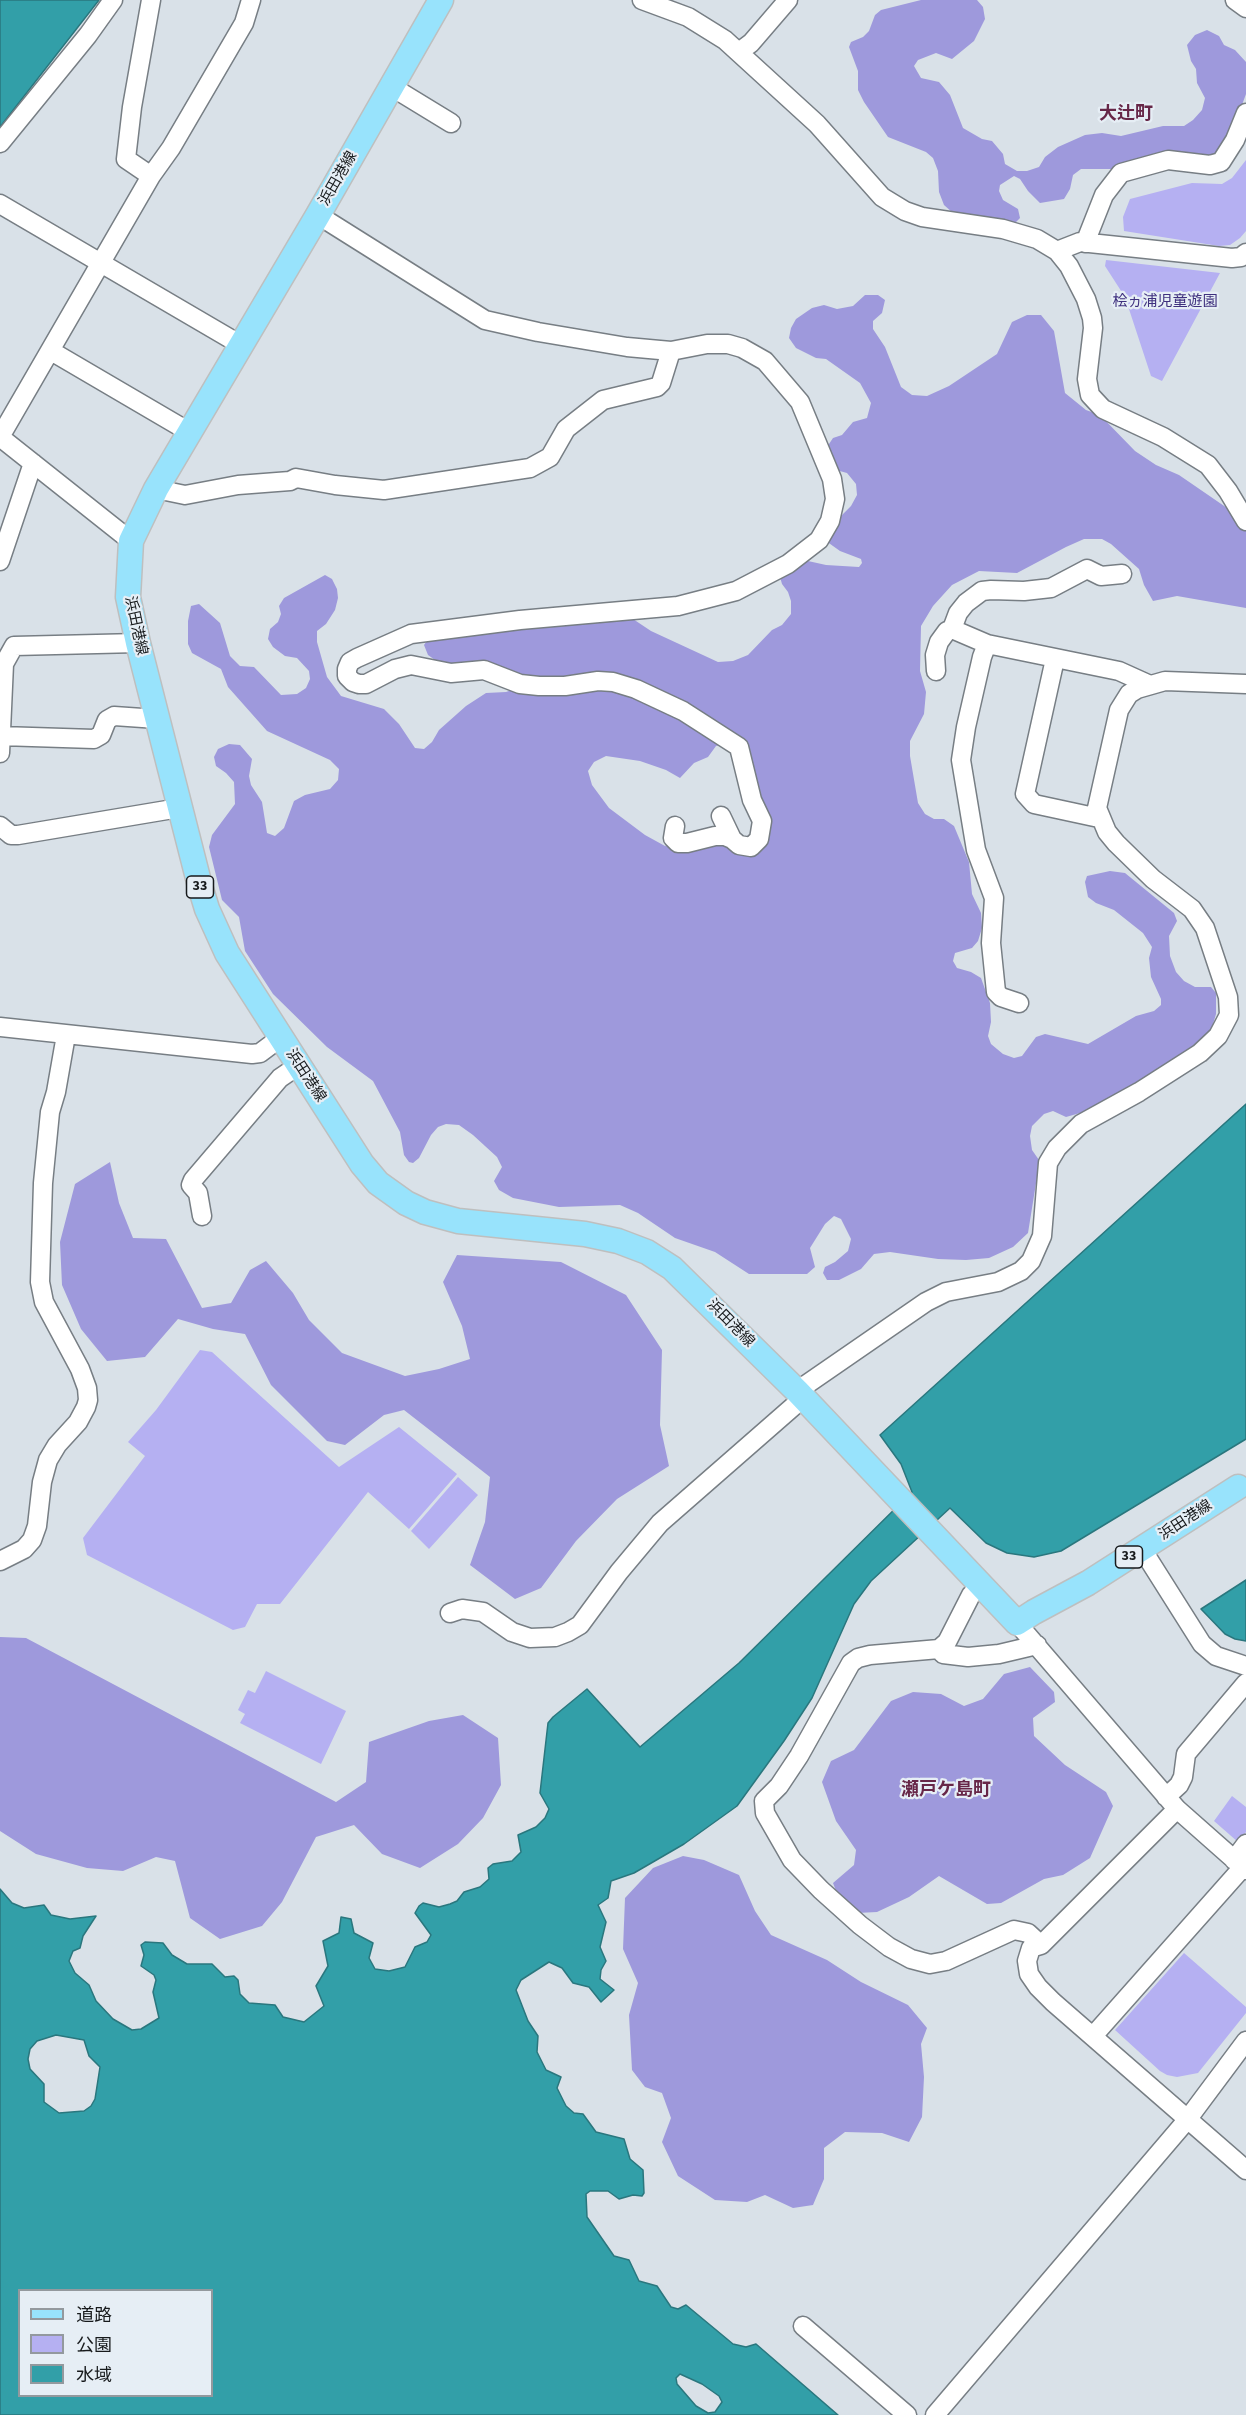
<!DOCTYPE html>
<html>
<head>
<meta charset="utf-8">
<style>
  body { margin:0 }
  #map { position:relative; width:1246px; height:2415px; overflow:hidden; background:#d9e1e8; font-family:"Source Sans 3","Noto Sans JP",sans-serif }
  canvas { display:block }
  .legend { position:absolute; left:18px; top:2289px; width:195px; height:108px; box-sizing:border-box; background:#e6eef5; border:2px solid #93999e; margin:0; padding:8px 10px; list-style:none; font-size:18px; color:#171a1c }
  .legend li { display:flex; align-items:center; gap:12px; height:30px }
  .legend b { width:30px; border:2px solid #93999e }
</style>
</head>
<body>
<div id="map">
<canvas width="1246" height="2415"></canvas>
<ul class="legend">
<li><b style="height:8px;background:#98e3fc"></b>道路</li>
<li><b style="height:16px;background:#b5b0f2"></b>公園</li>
<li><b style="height:16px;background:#329fa8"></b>水域</li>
</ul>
</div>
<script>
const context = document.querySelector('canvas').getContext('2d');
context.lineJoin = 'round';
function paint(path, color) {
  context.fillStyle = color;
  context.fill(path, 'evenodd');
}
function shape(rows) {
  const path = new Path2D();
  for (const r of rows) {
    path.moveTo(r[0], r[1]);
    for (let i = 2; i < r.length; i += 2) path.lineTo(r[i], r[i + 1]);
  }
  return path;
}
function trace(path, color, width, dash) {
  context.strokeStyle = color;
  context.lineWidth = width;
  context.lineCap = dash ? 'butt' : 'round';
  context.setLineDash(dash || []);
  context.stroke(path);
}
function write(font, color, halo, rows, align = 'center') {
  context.font = font + ' "Source Sans 3","Noto Sans JP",sans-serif';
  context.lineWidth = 4.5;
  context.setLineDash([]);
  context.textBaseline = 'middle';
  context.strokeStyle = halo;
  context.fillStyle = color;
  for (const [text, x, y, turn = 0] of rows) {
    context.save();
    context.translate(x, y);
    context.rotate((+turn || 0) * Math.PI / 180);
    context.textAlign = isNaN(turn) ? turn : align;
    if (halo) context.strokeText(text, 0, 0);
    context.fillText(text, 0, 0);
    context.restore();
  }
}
paint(shape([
  [1246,160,1246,231,1240,238,1230,245,1219,246,1124,231,1123,217,1130,199,1192,183,1222,184,1232,178],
  [1106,260,1220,273,1162,381,1151,376,1125,297,1105,266],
  [200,1350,212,1352,339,1467,399,1427,457,1474,409,1529,368,1492,280,1604,257,1604,245,1627,233,1630,87,1555,83,1538,145,1456,128,1442,156,1410],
  [458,1477,478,1495,429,1549,411,1531],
  [266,1671,346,1711,321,1764,240,1723,245,1714,238,1710,248,1690,255,1693],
  [1232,1796,1246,1807,1246,1832,1238,1842,1214,1821],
  [1184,1953,1246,2007,1246,2013,1198,2073,1177,2077,1167,2075,1160,2071,1115,2030]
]), '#b5b0f2');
paint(shape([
  [921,0,977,0,983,7,985,19,974,41,952,59,936,53,918,60,914,66,921,78,939,82,950,95,963,128,982,139,992,141,1003,154,1005,164,1017,171,1027,171,1039,167,1045,157,1058,147,1085,135,1102,133,1121,136,1163,126,1184,126,1193,120,1202,110,1205,98,1197,83,1196,69,1191,61,1187,45,1195,35,1207,30,1219,36,1224,45,1235,50,1246,62,1246,94,1229,140,1220,155,1120,169,1081,169,1073,175,1070,189,1064,199,1040,203,1028,191,1020,179,1014,176,1000,185,999,191,1003,200,1018,209,1020,218,1015,223,953,213,944,205,939,192,938,171,933,158,926,152,888,137,864,102,858,90,858,71,849,47,851,42,863,37,869,31,875,15,881,10],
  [865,295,878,295,885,300,882,313,873,321,873,329,885,347,901,387,912,395,927,396,949,386,997,354,1012,322,1027,315,1041,315,1054,331,1065,393,1086,410,1100,415,1135,451,1156,465,1179,475,1230,510,1246,531,1246,608,1177,596,1153,601,1144,585,1139,569,1111,544,1102,539,1084,539,1066,547,1017,573,979,571,952,585,933,606,921,626,920,671,926,692,924,714,910,741,910,756,918,803,925,814,934,819,944,819,954,826,969,862,972,894,981,913,982,928,978,941,972,948,955,953,953,961,957,968,971,972,981,978,990,1003,991,1022,988,1036,991,1044,1003,1054,1014,1058,1022,1056,1036,1037,1045,1034,1088,1044,1136,1016,1154,1011,1161,1005,1161,999,1151,977,1149,958,1152,947,1143,933,1114,910,1096,903,1088,897,1085,882,1087,876,1110,871,1125,873,1174,913,1177,921,1169,936,1170,956,1176,972,1184,981,1195,987,1211,987,1216,993,1216,1014,1211,1031,1196,1047,1094,1109,1066,1117,1053,1111,1044,1114,1032,1126,1030,1136,1032,1150,1039,1160,1037,1177,1028,1233,1013,1247,989,1258,966,1260,938,1259,890,1252,874,1254,861,1269,839,1280,827,1280,823,1273,825,1267,835,1262,848,1251,851,1239,841,1219,834,1216,825,1224,810,1248,815,1267,807,1274,749,1274,715,1252,675,1238,638,1213,620,1205,559,1207,513,1198,499,1190,494,1181,502,1167,497,1157,473,1135,459,1125,446,1124,438,1127,431,1135,419,1158,413,1163,409,1162,404,1155,400,1132,373,1081,327,1047,273,994,245,951,239,917,222,900,209,847,212,835,235,804,234,782,226,773,216,766,214,757,218,749,229,744,240,745,252,759,249,776,251,785,262,802,267,833,275,836,284,828,294,801,305,795,330,789,338,780,339,769,330,760,267,731,228,687,221,669,192,653,188,644,188,621,191,606,199,604,220,623,230,656,240,666,254,667,281,695,297,694,306,688,310,679,309,671,297,658,285,656,273,647,268,639,270,629,278,622,281,614,279,606,284,598,325,575,332,579,337,589,338,598,335,610,326,624,317,631,317,642,327,677,341,696,384,709,399,724,415,748,424,749,432,742,439,730,466,706,486,693,506,692,518,688,438,662,428,655,424,645,429,638,500,627,557,627,627,615,651,631,718,662,733,661,748,655,772,630,782,625,791,614,791,601,788,592,782,584,780,577,793,567,808,561,826,565,859,567,862,563,861,559,840,551,826,541,839,518,851,506,857,495,856,484,847,473,836,470,827,447,833,438,842,435,853,422,867,418,871,403,860,383,826,359,816,358,796,348,789,338,791,328,796,319,812,308,824,305,837,309,853,306],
  [724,744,745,758,759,847,714,840,679,848,665,846,645,835,609,808,592,785,588,771,594,762,606,756,640,761,666,770,680,778,694,763,708,757,716,746],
  [110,1162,119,1203,133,1238,166,1239,202,1308,231,1303,250,1270,266,1261,293,1293,309,1320,342,1353,405,1376,439,1369,470,1359,462,1326,443,1282,457,1255,561,1262,626,1295,662,1350,660,1425,669,1466,617,1499,576,1541,541,1588,515,1599,470,1565,485,1522,490,1477,404,1410,384,1415,345,1445,327,1441,271,1385,245,1334,213,1329,178,1319,145,1357,107,1361,81,1329,62,1285,60,1242,75,1184],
  [0,1637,26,1638,336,1802,366,1782,369,1742,429,1721,463,1715,498,1738,501,1785,483,1818,458,1844,420,1868,382,1854,354,1825,316,1837,282,1902,262,1926,220,1939,190,1918,175,1861,156,1857,123,1871,87,1868,36,1854,0,1831],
  [1030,1667,1054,1692,1055,1702,1033,1718,1034,1736,1065,1765,1106,1792,1113,1806,1090,1858,1063,1875,1044,1879,1001,1903,987,1904,939,1876,909,1897,877,1912,857,1913,838,1896,833,1883,854,1865,856,1850,836,1821,822,1782,831,1761,854,1750,891,1701,913,1692,941,1694,964,1706,983,1699,1004,1674],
  [683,1856,704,1860,739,1875,755,1911,771,1935,827,1960,861,1982,908,2005,927,2028,921,2044,924,2077,922,2117,909,2142,882,2133,845,2132,824,2148,824,2179,813,2205,793,2208,765,2195,747,2202,715,2200,678,2176,662,2142,671,2118,662,2093,645,2087,632,2070,629,2015,638,1983,623,1949,625,1898,653,1868]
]), '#9e99dc');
const water = shape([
  [0,0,99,0,0,127,0,0],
  [1246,1104,1246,1439,1061,1551,1034,1557,1007,1553,986,1543,950,1508,871,1581,854,1604,812,1698,784,1741,737,1806,684,1844,634,1873,611,1881,608,1898,598,1905,606,1922,600,1947,606,1961,601,1970,600,1979,614,1990,601,2002,589,1987,573,1983,562,1968,549,1962,521,1980,516,1990,528,2021,538,2036,537,2052,546,2070,561,2077,557,2088,566,2106,574,2113,583,2114,596,2132,624,2139,630,2159,643,2170,644,2193,642,2196,633,2195,619,2199,608,2191,590,2191,586,2194,587,2217,614,2256,629,2260,639,2281,657,2286,671,2307,678,2309,686,2305,733,2344,746,2347,756,2344,838,2415,0,2415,0,1889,12,1903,24,1908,44,1905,51,1915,70,1919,96,1916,83,1936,80,1948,73,1951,69,1961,75,1973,89,1985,96,2001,113,2019,132,2030,141,2029,159,2018,153,1992,156,1980,154,1975,141,1966,144,1955,141,1945,145,1942,163,1943,172,1955,187,1964,212,1964,225,1977,234,1976,238,1980,240,1994,249,2003,275,2005,283,2017,304,2022,324,2006,316,1986,328,1966,323,1941,339,1933,341,1917,351,1919,354,1933,373,1943,369,1958,375,1969,389,1971,405,1967,415,1947,427,1942,431,1935,415,1913,419,1906,423,1903,439,1907,450,1904,457,1901,464,1892,480,1887,489,1879,488,1868,493,1864,512,1861,521,1852,518,1835,536,1827,545,1818,549,1809,540,1793,548,1723,553,1717,587,1689,640,1747,739,1663,912,1492,901,1464,880,1435,1246,1104],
  [56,2035,84,2040,89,2056,100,2067,95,2099,91,2106,84,2111,59,2113,44,2102,44,2084,30,2069,28,2059,30,2049,37,2041,56,2035],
  [20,2290,212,2290,212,2396,20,2396,20,2290],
  [680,2374,702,2384,719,2396,722,2402,715,2412,708,2413,696,2406,677,2384,676,2378,680,2374],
  [1246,1580,1246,1641,1235,1639,1225,1634,1201,1609,1246,1580]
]);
paint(water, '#329fa8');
trace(water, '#2a777e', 1.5);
const minor = shape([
  [151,0,132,107,126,159,151,176],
  [642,0,688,17,725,40,817,124,882,197,905,211,922,217,1003,229,1037,239,1057,251,1069,266,1086,299,1092,318,1093,328,1087,379,1090,395,1103,409,1163,437,1208,465,1228,491,1246,521],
  [1235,0,1246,8],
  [739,52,751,43,788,0],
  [392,87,451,123],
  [0,143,88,35,113,0],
  [0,204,241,345],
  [318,215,485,320,538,332,627,347,671,351,707,344,728,344,742,348,765,361,800,402,832,479,835,499,830,521,819,540,788,564,736,591,678,606,520,620,411,634,357,658,350,662,347,669,347,676,353,682,359,684,366,684,395,669,411,665,451,673,484,670,520,684,539,686,565,686,598,681,613,682,636,689,683,711,739,747,752,800,762,821,759,839,751,847,739,845,732,839,721,816],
  [1085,243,1104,195,1121,173,1168,160,1210,165,1221,162,1235,140,1246,113],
  [1057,251,1080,242,1232,258,1241,257,1246,253],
  [51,351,191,433],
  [0,437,151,176,171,148,244,23,251,0],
  [0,437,131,541],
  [156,489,185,495,238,485,290,481,296,478,335,485,384,490,530,468,550,457,566,429,603,400,657,387,661,383,671,351],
  [0,561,33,463],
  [1122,574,1101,576,1087,569,1051,588,1024,591,991,590,982,591,966,603,958,613,952,629,987,644,1119,671,1150,685],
  [987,644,982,657,966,727,961,760,976,850,994,898,991,943,996,992,1001,997,1019,1003],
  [1055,659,1025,794,1034,804,1099,818],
  [936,671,935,655,939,642,947,631,952,629],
  [1,736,94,739,101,735,107,720,114,716,157,719],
  [0,753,4,664,14,646,138,643],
  [0,826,11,835,18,835,179,808],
  [675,826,673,838,678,843,687,843,715,836,725,836,732,839],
  [0,1027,252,1054,260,1053,280,1038],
  [202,1216,198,1193,191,1185,193,1180,280,1078,299,1065],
  [797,1391,926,1302,946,1292,998,1282,1021,1271,1031,1261,1042,1236,1048,1163,1057,1148,1081,1124,1139,1092,1200,1053,1218,1036,1229,1015,1228,997,1205,928,1192,909,1153,879,1116,843,1107,832,1097,808,1119,710,1129,694,1137,689,1165,681,1246,684],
  [1142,1549,1202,1644,1216,1656,1246,1666],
  [0,1561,24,1549,32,1540,37,1526,42,1482,48,1460,57,1445,78,1422,86,1407,88,1400,87,1388,80,1369,44,1302,40,1282,43,1183,50,1112,56,1092,66,1035],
  [981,1585,971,1595,947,1642,939,1649,870,1655,858,1658,851,1663,799,1756,779,1786,764,1801,765,1813,792,1860,821,1890,860,1925,889,1947,911,1959,930,1964,946,1961,1014,1930,1028,1933,1041,1945],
  [450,1613,462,1609,483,1612,512,1632,530,1638,555,1637,568,1632,580,1625,619,1572,660,1523,803,1398],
  [1017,1623,1177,1809,1246,1870],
  [939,1649,943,1654,968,1657,999,1654,1037,1645],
  [1166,1797,1179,1785,1183,1777,1186,1754,1246,1683],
  [1177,1809,1041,1945,1031,1948,1027,1961,1029,1974,1038,1987,1053,2002,1246,2170],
  [1234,1860,1246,1844],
  [1093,2036,1243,1867],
  [803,2326,907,2415],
  [935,2415,1187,2120,1246,2041]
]);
const major = shape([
  [441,0,318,215,156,489,131,541,128,597,138,643,200,886,207,909,227,953,362,1164,378,1183,406,1203,425,1212,458,1221,585,1234,618,1241,647,1252,672,1268,797,1391,1017,1623,1034,1612,1088,1583,1238,1487]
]);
trace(minor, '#777e84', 21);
trace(major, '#bebfbf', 27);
trace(minor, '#fff', 18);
trace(major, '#98e3fc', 24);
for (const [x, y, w] of [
  [200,887,27],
  [1129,1557,27]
]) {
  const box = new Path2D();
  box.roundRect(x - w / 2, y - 11, w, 22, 4.5);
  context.fillStyle = '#e6eef5';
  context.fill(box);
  trace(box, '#171a1c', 1.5);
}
write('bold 14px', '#171a1c', null, [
  ["33",200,887],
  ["33",1129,1557]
]);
write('15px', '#171a1c', '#e6eef5', [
  ["浜田港線",339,179,-60],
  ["浜田港線",135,626,78],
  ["浜田港線",305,1076,57],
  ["浜田港線",730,1324,45],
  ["浜田港線",1186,1521,-33]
]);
write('15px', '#3f307e', '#e6eef5', [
  ["桧ヵ浦児童遊園",1165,303]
]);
write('bold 18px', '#672748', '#e6eef5', [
  ["大辻町",1126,115],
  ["瀬戸ケ島町",946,1791]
]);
</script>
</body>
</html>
